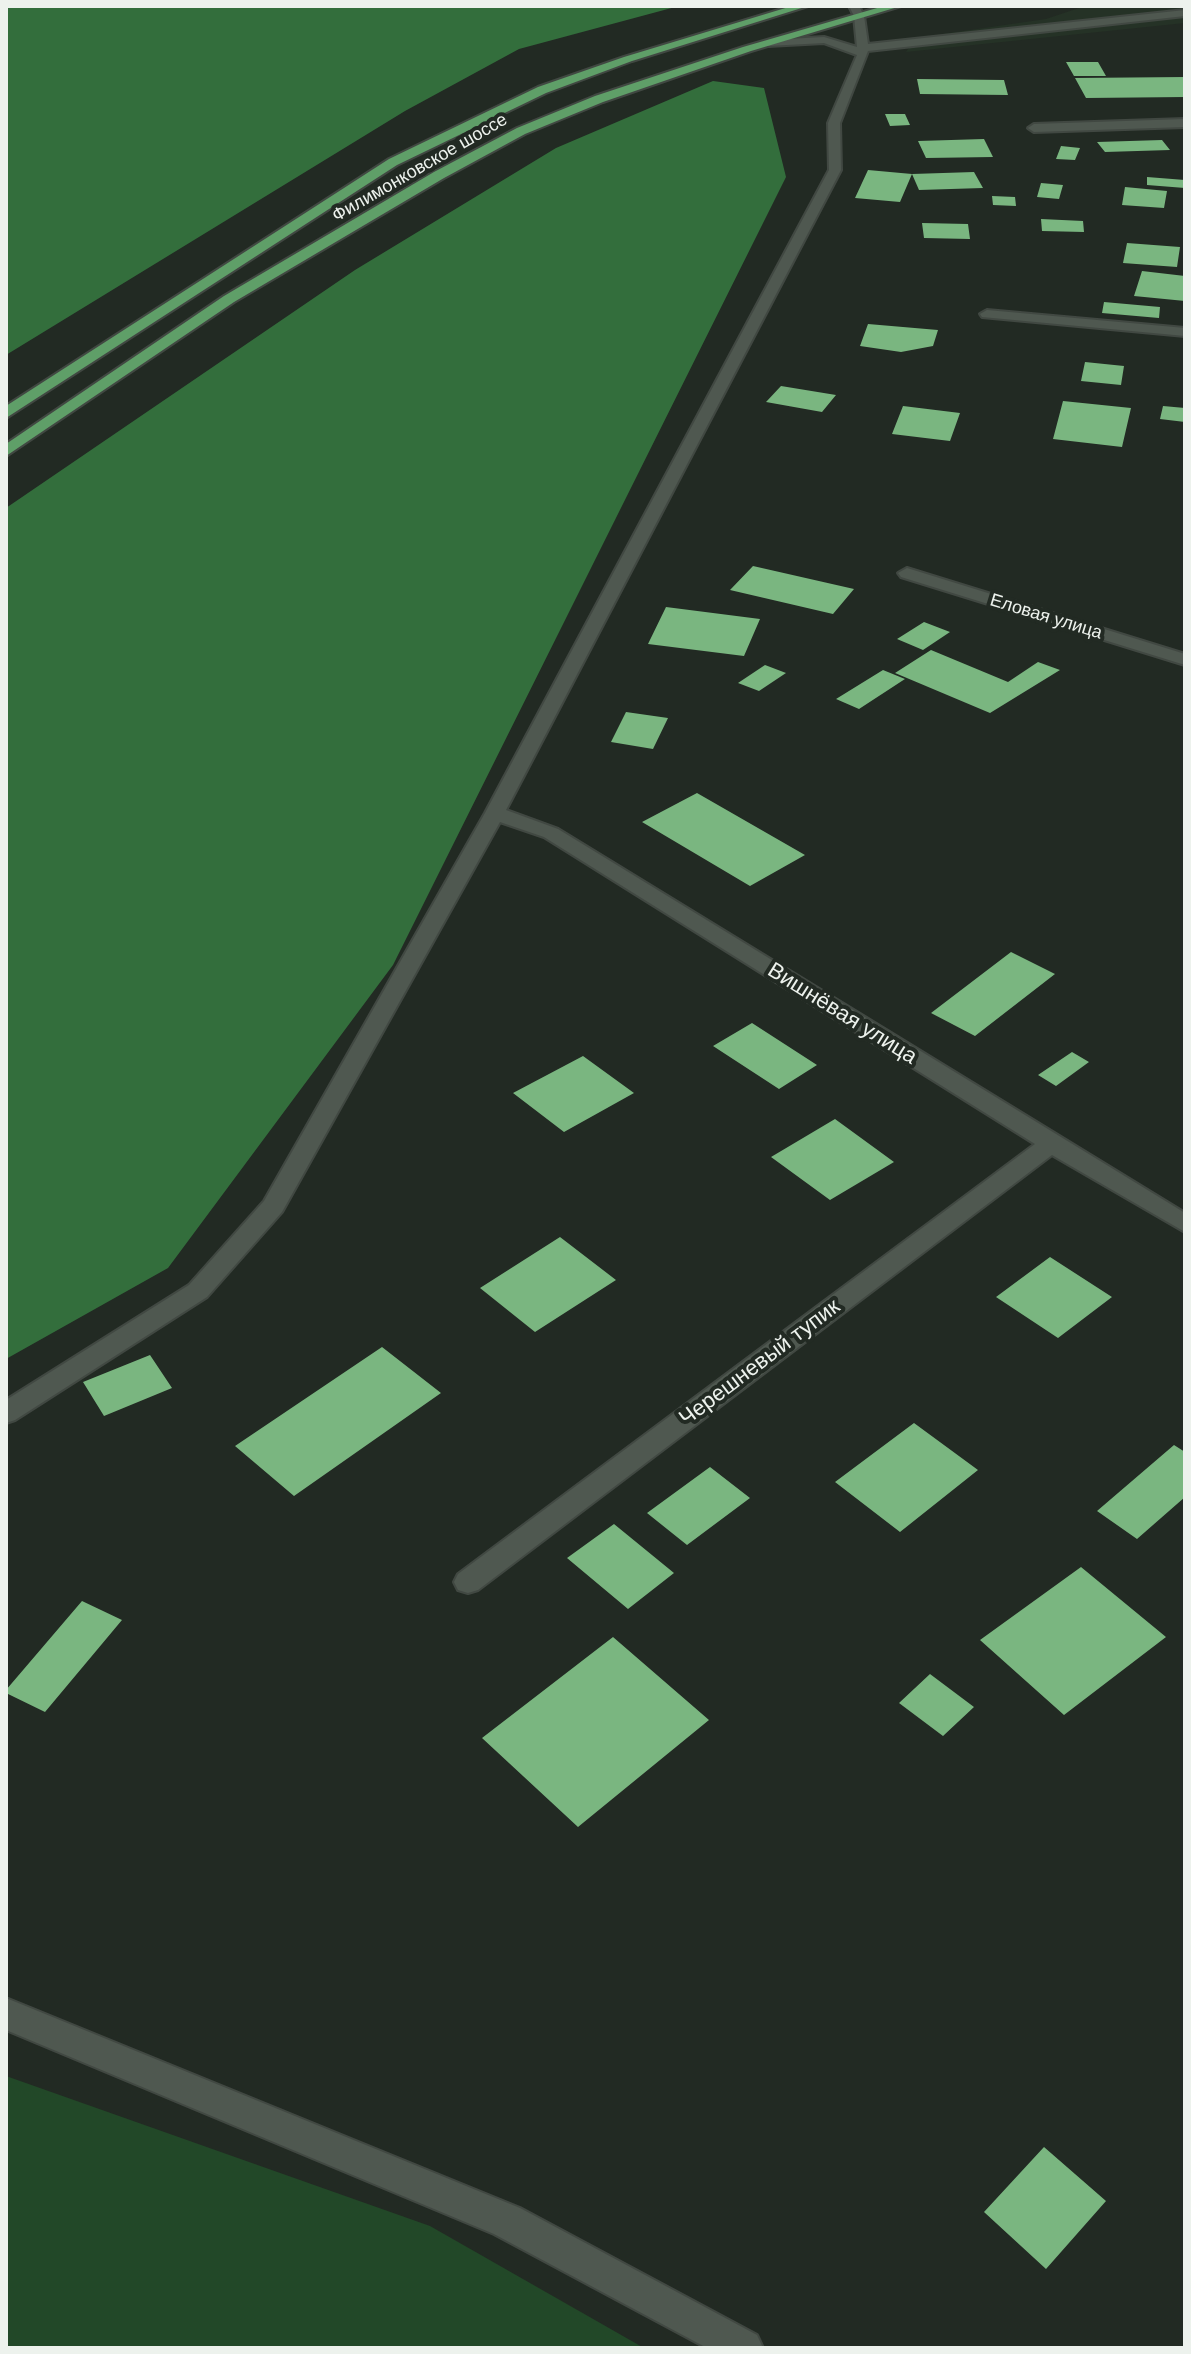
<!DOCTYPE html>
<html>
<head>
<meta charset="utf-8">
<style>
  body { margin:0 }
  #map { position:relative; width:1191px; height:2354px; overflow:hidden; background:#222a23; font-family:Arial,sans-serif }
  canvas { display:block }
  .frame { position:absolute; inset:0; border:8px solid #edf2ed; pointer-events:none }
</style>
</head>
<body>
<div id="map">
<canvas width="1191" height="2354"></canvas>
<div class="frame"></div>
</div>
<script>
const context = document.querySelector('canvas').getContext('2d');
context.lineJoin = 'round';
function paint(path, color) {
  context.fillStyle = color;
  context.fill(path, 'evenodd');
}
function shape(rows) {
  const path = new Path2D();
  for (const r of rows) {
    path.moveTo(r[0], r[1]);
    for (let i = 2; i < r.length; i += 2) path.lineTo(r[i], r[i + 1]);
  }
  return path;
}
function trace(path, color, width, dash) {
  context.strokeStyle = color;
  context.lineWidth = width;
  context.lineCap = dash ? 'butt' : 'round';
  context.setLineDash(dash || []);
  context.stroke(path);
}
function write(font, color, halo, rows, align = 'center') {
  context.font = font + ' Arial,sans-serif';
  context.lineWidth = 8;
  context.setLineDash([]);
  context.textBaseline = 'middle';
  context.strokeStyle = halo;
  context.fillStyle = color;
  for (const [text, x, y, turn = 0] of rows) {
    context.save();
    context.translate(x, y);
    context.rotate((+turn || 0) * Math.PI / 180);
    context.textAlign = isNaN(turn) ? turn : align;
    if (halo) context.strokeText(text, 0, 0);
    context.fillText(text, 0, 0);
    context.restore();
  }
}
paint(shape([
  [1085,6,1185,6,1185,23,906,52,915,38,1046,19]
]), '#253226');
paint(shape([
  [6,2076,430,2226,644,2348,6,2348]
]), '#224828');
paint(shape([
  [6,6,679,6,519,49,405,111,6,355],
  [713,81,764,88,786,177,393,965,168,1268,6,1359,6,508,355,270,556,148]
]), '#336e3c');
paint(shape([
  [1066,62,1098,62,1106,76,1074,76],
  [1185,77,1185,97,1086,98,1075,78],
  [917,79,1004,80,1008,95,920,94],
  [885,114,905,114,910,125,890,126],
  [984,139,993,157,926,158,918,141],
  [1162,140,1170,150,1105,152,1097,142],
  [1061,146,1080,148,1075,160,1056,159],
  [868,170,912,174,900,202,855,198],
  [974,172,983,188,919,190,912,174],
  [1147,177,1185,180,1185,188,1147,185],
  [1041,183,1063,185,1059,199,1037,197],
  [1125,187,1167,191,1164,208,1122,205],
  [992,196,1015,197,1016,206,993,205],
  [1041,219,1083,221,1084,232,1042,231],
  [922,223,968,224,970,239,924,238],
  [1127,243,1180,247,1177,267,1123,263],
  [1142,271,1185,276,1185,301,1134,296],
  [1104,302,1160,307,1159,318,1102,313],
  [868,324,938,330,933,346,901,352,860,346],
  [1085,362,1124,366,1121,385,1081,381],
  [781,386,836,395,822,412,766,402],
  [1063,401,1131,408,1122,447,1053,439],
  [903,406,960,413,950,441,892,434],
  [1163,406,1185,408,1185,422,1160,419],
  [753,566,854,589,833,614,730,590],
  [666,607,760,619,744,656,648,644],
  [924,622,950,632,923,650,897,639],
  [931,650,1008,682,1038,662,1060,670,990,713,895,673],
  [765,665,786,673,759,691,738,683],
  [883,670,905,679,859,709,836,699],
  [626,712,668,718,653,749,611,742],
  [697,793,805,855,750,886,642,822],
  [1011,952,1055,974,975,1036,931,1013],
  [752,1023,817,1065,779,1089,713,1046],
  [1072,1052,1089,1062,1056,1086,1038,1075],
  [583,1056,634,1093,564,1132,513,1093],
  [835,1119,894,1162,830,1200,771,1157],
  [560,1237,616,1280,535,1332,480,1288],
  [1050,1257,1112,1297,1058,1338,996,1297],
  [382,1347,441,1393,294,1496,235,1446],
  [150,1355,172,1388,104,1416,83,1382],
  [914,1423,978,1470,900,1532,835,1482],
  [1174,1445,1185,1452,1185,1497,1137,1539,1097,1511],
  [710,1467,750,1498,687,1545,647,1513],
  [614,1524,674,1573,628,1609,567,1558],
  [1081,1567,1166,1637,1064,1715,980,1640],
  [82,1601,122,1620,45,1712,6,1693,6,1690],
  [613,1637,709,1720,578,1827,482,1738],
  [930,1674,974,1707,943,1736,899,1703],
  [1044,2147,1106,2201,1046,2269,984,2212]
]), '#7ab680');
const minor = shape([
  [849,6,859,6,864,16,868,44,1185,10,1185,16,868,51,840,123,841,170,506,810,558,829,1185,1213,1185,1232,1052,1155,478,1590,468,1593,458,1590,454,1582,458,1574,1035,1144,544,837,500,822,282,1212,207,1297,15,1420,6,1423,6,1400,189,1285,264,1201,485,813,829,170,828,123,857,55,824,43,768,46,762,43,768,40,824,37,857,47,854,16,849,6],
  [1185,119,1185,127,1034,132,1028,128,1034,124,1185,119],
  [987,310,1185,328,1185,336,982,317,980,314,987,310],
  [907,568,1185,654,1185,665,901,577,898,573,907,568],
  [6,1998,520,2208,757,2335,763,2348,707,2348,494,2234,6,2030,6,1998]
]);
const major = shape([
  [792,6,808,6,632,61,546,93,397,165,6,418,6,406,389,159,538,87,624,57,792,6],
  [884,6,901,6,751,51,603,102,525,134,444,178,234,302,6,456,6,444,224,296,434,172,517,128,595,96,743,47,884,6]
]);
trace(minor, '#414842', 4);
trace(major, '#414842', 4);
paint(minor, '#4f5850');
paint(major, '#5f9f68');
write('18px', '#edf2ed', '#222a23', [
  ["Филимонковское шоссе",420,168,-30],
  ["Еловая улица",1046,617,17]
]);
write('22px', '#edf2ed', '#222a23', [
  ["Вишнёвая улица",842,1014,32],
  ["Черешневый тупик",760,1363,-37]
]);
</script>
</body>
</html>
